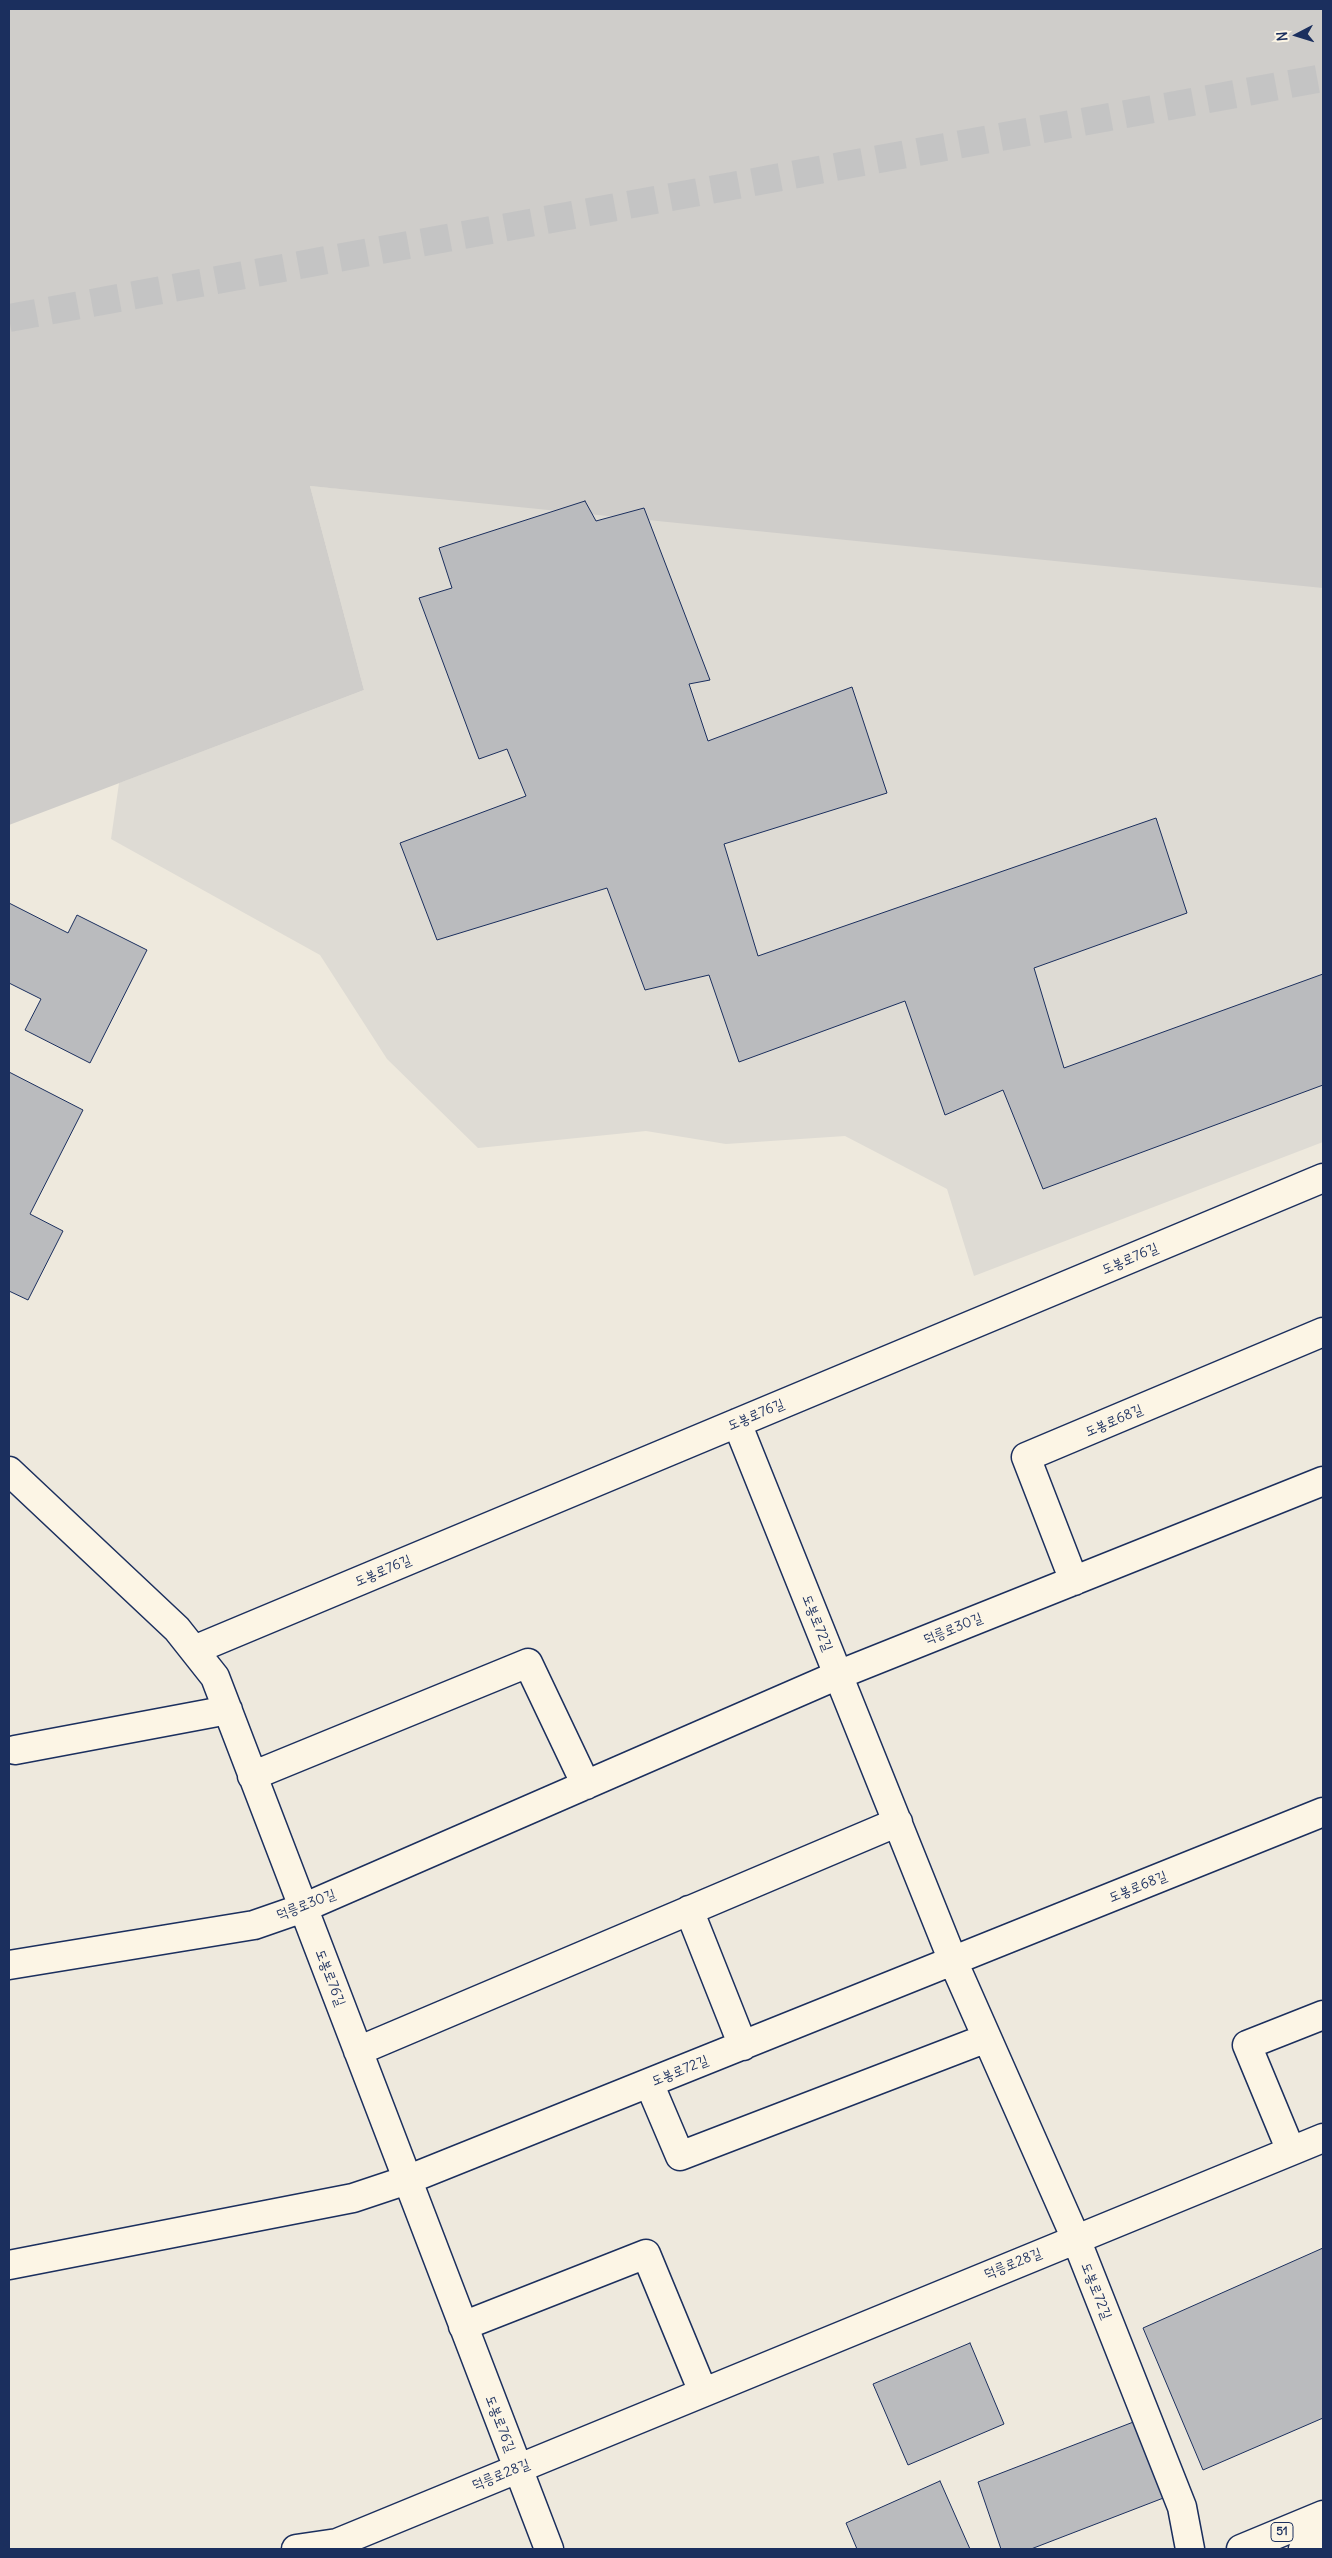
<!DOCTYPE html>
<html>
<head>
<meta charset="utf-8">
<style>
  body { margin:0 }
  #map { position:relative; width:1332px; height:2558px; overflow:hidden; background:#eee9dd; font-family:Delius,sans-serif }
  canvas { display:block }
  .frame { position:absolute; inset:0; border:10px solid #1b2f5e; pointer-events:none }
  .north { position:absolute; left:1272px; top:10px; width:50px; height:50px; -webkit-text-stroke:4px #fcf5e5; paint-order:stroke; rotate:265deg; font-size:14px; font-weight:700; line-height:20px; text-align:center; color:#1b2f5e }
  .north::after { content:''; display:block; margin:auto; width:18px; height:22px; background:#1b2f5e; clip-path:polygon(50% 0,100% 100%,50% 72%,0 100%) }
</style>
</head>
<body>
<div id="map">
<canvas width="1332" height="2558"></canvas>
<div class="frame"></div>
<div class="north">N</div>
</div>
<script>
const context = document.querySelector('canvas').getContext('2d');
context.lineJoin = 'round';
function paint(path, color) {
  context.fillStyle = color;
  context.fill(path, 'evenodd');
}
function shape(rows) {
  const path = new Path2D();
  for (const r of rows) {
    path.moveTo(r[0], r[1]);
    for (let i = 2; i < r.length; i += 2) path.lineTo(r[i], r[i + 1]);
  }
  return path;
}
function trace(path, color, width, dash) {
  context.strokeStyle = color;
  context.lineWidth = width;
  context.lineCap = dash ? 'butt' : 'round';
  context.setLineDash(dash || []);
  context.stroke(path);
}
function write(font, color, halo, rows, align = 'center') {
  context.font = font + ' Delius,"Poor Story",sans-serif';
  context.lineWidth = 4;
  context.setLineDash([]);
  context.textBaseline = 'middle';
  context.strokeStyle = halo;
  context.fillStyle = color;
  for (const [text, x, y, turn = 0] of rows) {
    context.save();
    context.translate(x, y);
    context.rotate((+turn || 0) * Math.PI / 180);
    context.textAlign = isNaN(turn) ? turn : align;
    if (halo) context.strokeText(text, 0, 0);
    context.fillText(text, 0, 0);
    context.restore();
  }
}
paint(shape([
  [310,486,1323,580,1323,1142,974,1276,947,1189,845,1136,726,1144,646,1131,478,1148,387,1059,320,955,111,839,119,783,364,690]
]), '#dedbd4');
paint(shape([
  [9,9,1323,9,1323,588,310,486,364,690,9,825]
]), '#cfcdca');
const building = shape([
  [585,501,596,521,644,508,710,680,689,684,708,741,852,687,887,793,724,844,758,956,1156,818,1187,913,1034,968,1064,1068,1323,974,1323,1085,1043,1189,1003,1090,945,1115,905,1001,739,1062,709,975,645,990,607,888,437,940,400,843,526,796,507,749,479,759,419,598,452,588,439,548,585,501],
  [9,903,68,933,77,915,147,950,90,1063,25,1030,41,999,9,983,9,903],
  [9,1072,83,1110,30,1214,63,1231,28,1300,9,1291,9,1072],
  [1323,2248,1323,2418,1203,2470,1143,2328,1323,2248],
  [970,2343,1004,2424,908,2465,873,2384,970,2343],
  [1136,2421,1166,2497,1031,2549,1001,2549,978,2482,1136,2421],
  [940,2481,970,2549,857,2549,846,2523,940,2481]
]);
paint(building, '#babbbe');
trace(building, '#1b2f5e', 1);
trace(shape([
  [9,318,1323,78]
]), '#c4c4c4', 28, [28, 14]);
const minor = shape([
  [737,1423,953,1961,1076,2239,1182,2507,1190,2549],
  [9,1471,177,1629,215,1677,549,2549],
  [1074,1581,1026,1457,1323,1332],
  [194,1650,1323,1178],
  [15,1750,228,1710],
  [252,1776,528,1663,586,1785],
  [689,1910,743,2046],
  [9,1965,254,1925,303,1908,838,1675,1323,1481],
  [358,2051,898,1822],
  [649,2083,680,2156,987,2038],
  [1291,2151,1247,2045,1323,2015],
  [9,2265,353,2198,407,2180,1323,1812],
  [463,2326,646,2254,703,2392],
  [296,2549,337,2543,1323,2138],
  [1303,2549,1323,2540]
]);
const major = shape([
  [1241,2549,1323,2515]
]);
trace(minor, '#1b2f5e', 31);
trace(major, '#1b2f5e', 31);
trace(minor, '#fcf5e5', 28);
trace(major, '#fcf5e5', 28);
for (const [x, y, w] of [
  [1282,2532,22]
]) {
  const box = new Path2D();
  box.roundRect(x - w / 2, y - 9.5, w, 19, 4);
  context.fillStyle = '#fcf5e5';
  context.fill(box);
  trace(box, '#1b2f5e', 1);
}
write('bold 12px', '#1b2f5e', null, [
  ["51",1282,2532]
]);
write('14px', '#1b2f5e', '#fcf5e5', [
  ["도봉로76길",1130,1259,-23],
  ["도봉로76길",756,1415,-23],
  ["도봉로68길",1114,1421,-23],
  ["도봉로76길",383,1571,-23],
  ["도봉로72길",817,1623,68],
  ["덕릉로30길",953,1629,-22],
  ["도봉로68길",1138,1887,-22],
  ["덕릉로30길",306,1905,-21],
  ["도봉로76길",330,1978,69],
  ["도봉로72길",680,2071,-22],
  ["덕릉로28길",1013,2264,-22],
  ["도봉로72길",1096,2291,68],
  ["도봉로76길",500,2424,69],
  ["덕릉로28길",501,2475,-22]
]);
</script>
</body>
</html>
